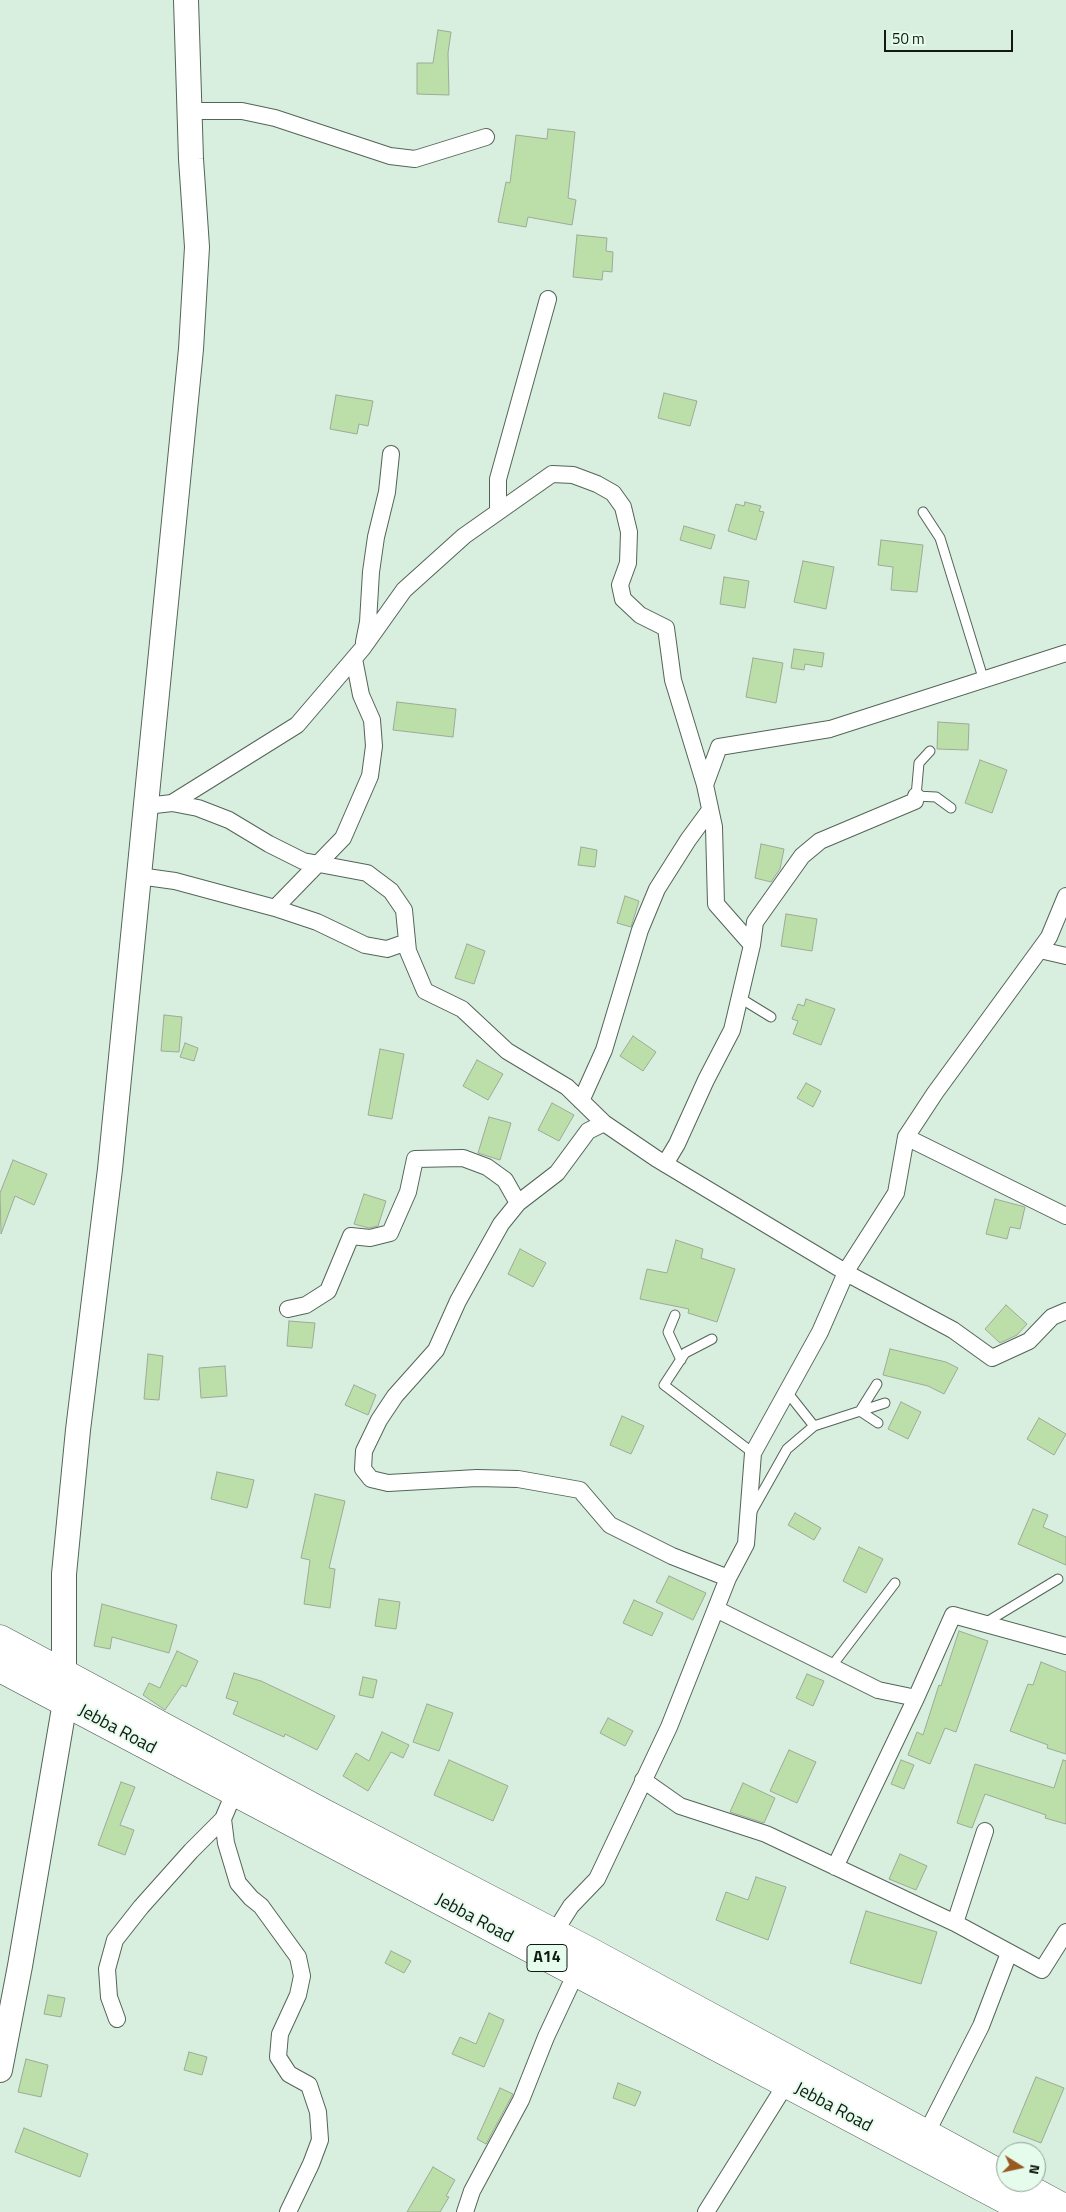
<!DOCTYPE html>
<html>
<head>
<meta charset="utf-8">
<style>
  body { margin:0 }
  #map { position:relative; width:1066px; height:2212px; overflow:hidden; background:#d8eedf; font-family:"Titillium Web",sans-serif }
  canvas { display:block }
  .north { position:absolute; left:996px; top:2142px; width:50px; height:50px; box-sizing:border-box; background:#e5fcec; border:1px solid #90a195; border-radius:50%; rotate:100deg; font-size:14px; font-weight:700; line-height:20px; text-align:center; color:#111913 }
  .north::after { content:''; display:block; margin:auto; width:18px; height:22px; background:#995923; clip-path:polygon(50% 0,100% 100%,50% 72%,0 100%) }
  .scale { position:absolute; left:884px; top:30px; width:129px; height:22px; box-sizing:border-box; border:2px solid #111913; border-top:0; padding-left:6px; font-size:15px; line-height:18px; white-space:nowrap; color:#111913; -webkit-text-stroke:4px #e5fcec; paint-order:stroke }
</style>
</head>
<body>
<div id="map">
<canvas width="1066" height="2212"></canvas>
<div class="north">N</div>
<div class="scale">50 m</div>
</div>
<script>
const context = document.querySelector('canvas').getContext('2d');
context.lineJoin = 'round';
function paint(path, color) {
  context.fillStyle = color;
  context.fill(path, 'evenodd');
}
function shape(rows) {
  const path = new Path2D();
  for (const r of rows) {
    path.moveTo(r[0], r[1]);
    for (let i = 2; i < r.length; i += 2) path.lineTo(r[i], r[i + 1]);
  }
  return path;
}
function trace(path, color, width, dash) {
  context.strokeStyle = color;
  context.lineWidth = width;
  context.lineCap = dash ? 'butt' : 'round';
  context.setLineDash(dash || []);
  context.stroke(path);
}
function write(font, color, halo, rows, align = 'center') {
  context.font = font + ' "Titillium Web",sans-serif';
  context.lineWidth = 4;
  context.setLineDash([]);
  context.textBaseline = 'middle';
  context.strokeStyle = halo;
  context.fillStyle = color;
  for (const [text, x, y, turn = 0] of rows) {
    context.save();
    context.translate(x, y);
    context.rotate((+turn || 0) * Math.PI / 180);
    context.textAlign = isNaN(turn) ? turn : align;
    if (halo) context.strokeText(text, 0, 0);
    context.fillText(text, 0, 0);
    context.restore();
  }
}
const building = shape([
  [438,30,451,32,448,53,449,95,417,94,417,63,433,63,438,30],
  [548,129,575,132,568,198,576,200,572,225,528,217,526,227,498,222,506,182,510,183,516,135,547,139,548,129],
  [577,235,607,238,606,251,613,252,612,272,603,271,602,280,573,277,577,235],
  [664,393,697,401,690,426,658,418,664,393],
  [336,395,373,401,368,426,359,424,357,434,330,429,336,395],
  [745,502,761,506,759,511,764,512,756,540,728,531,736,504,744,506,745,502],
  [684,526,715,535,711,549,680,540,684,526],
  [881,540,923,545,917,592,891,590,893,567,878,565,881,540],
  [803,561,834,567,826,609,794,602,803,561],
  [724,577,749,581,745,608,720,604,724,577],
  [794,649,824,653,822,667,805,664,804,670,791,668,794,649],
  [753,658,783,663,776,703,746,697,753,658],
  [397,702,456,709,453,737,393,730,397,702],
  [938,722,969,724,968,750,937,749,938,722],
  [980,760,1007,770,992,813,965,803,980,760],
  [761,844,784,849,780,869,771,882,755,878,761,844],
  [581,847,597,850,595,867,578,865,581,847],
  [625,896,639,901,631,927,617,923,625,896],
  [786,914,817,919,812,951,781,946,786,914],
  [467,944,485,951,474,984,455,978,467,944],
  [806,999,835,1009,821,1045,793,1034,798,1021,792,1019,798,1004,804,1006,806,999],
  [164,1015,182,1017,179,1052,161,1051,164,1015],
  [633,1036,656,1052,643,1071,620,1056,633,1036],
  [185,1043,198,1048,194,1061,180,1057,185,1043],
  [380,1049,404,1054,392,1119,368,1115,380,1049],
  [477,1060,503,1074,488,1100,463,1086,477,1060],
  [806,1083,821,1091,813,1107,797,1098,806,1083],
  [552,1103,574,1115,559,1141,538,1130,552,1103],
  [489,1117,511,1123,500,1160,478,1153,489,1117],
  [13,1160,47,1174,34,1205,15,1196,1,1234,0,1193,13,1160],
  [364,1194,386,1201,378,1226,369,1228,354,1224,364,1194],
  [995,1199,1025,1207,1020,1229,1010,1227,1007,1239,986,1234,995,1199],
  [676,1240,703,1249,701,1258,735,1269,717,1322,688,1313,689,1309,640,1299,647,1269,667,1273,676,1240],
  [520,1249,546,1263,533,1287,508,1274,520,1249],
  [1006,1305,1027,1324,1017,1335,1000,1343,985,1329,1006,1305],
  [289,1321,315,1323,312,1348,287,1346,289,1321],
  [890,1349,946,1362,958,1368,944,1394,928,1386,883,1375,890,1349],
  [148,1354,163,1356,159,1400,144,1399,148,1354],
  [225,1366,227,1396,201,1398,199,1368,225,1366],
  [354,1385,376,1395,368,1415,345,1405,354,1385],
  [901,1402,921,1412,908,1439,888,1429,901,1402],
  [622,1416,644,1426,631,1454,610,1445,622,1416],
  [1039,1418,1066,1434,1054,1455,1027,1439,1039,1418],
  [217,1472,254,1480,247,1508,211,1499,217,1472],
  [315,1494,345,1501,329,1568,335,1569,330,1608,304,1604,310,1560,301,1558,315,1494],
  [1033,1509,1048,1515,1043,1527,1066,1537,1066,1565,1018,1544,1033,1509],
  [795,1513,821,1528,814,1540,788,1525,795,1513],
  [859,1547,883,1559,866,1593,843,1581,859,1547],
  [669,1576,706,1593,693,1620,656,1602,669,1576],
  [379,1599,400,1602,396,1629,375,1626,379,1599],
  [634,1600,663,1613,652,1636,623,1623,634,1600],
  [102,1604,177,1625,169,1653,112,1637,110,1649,94,1646,102,1604],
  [959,1631,988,1641,956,1732,945,1728,930,1764,908,1755,917,1732,923,1735,939,1685,941,1686,959,1631],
  [177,1651,198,1661,186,1687,182,1685,165,1710,143,1695,149,1683,160,1688,177,1651],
  [1041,1662,1066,1672,1066,1754,1047,1748,1048,1745,1010,1731,1028,1684,1033,1685,1041,1662],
  [234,1673,261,1681,335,1716,317,1750,285,1734,284,1737,233,1714,238,1702,226,1698,234,1673],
  [807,1674,824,1681,813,1706,796,1698,807,1674],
  [363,1677,377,1680,373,1698,359,1695,363,1677],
  [427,1704,453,1713,439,1751,413,1742,427,1704],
  [608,1718,633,1731,625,1746,600,1733,608,1718],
  [382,1732,409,1745,403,1758,391,1752,368,1791,343,1776,356,1753,369,1761,382,1732],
  [789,1750,816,1762,797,1803,770,1791,789,1750],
  [449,1760,508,1786,493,1821,434,1795,449,1760],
  [901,1760,914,1765,904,1789,891,1784,901,1760],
  [1063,1760,1066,1761,1066,1824,1045,1818,1046,1815,985,1794,972,1828,957,1823,975,1764,1054,1788,1063,1760],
  [121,1782,135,1787,120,1825,134,1830,125,1855,98,1845,121,1782],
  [743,1783,775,1798,764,1823,730,1812,743,1783],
  [900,1854,927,1866,916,1890,889,1879,900,1854],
  [756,1877,786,1887,768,1940,716,1920,726,1892,748,1900,756,1877],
  [866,1911,937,1932,921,1984,850,1963,866,1911],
  [391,1951,411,1961,404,1973,385,1963,391,1951],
  [48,1995,65,1998,61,2017,44,2014,48,1995],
  [489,2013,504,2020,484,2067,452,2054,460,2037,476,2044,489,2013],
  [189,2052,207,2057,202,2075,184,2070,189,2052],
  [26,2059,48,2065,41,2097,18,2092,26,2059],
  [1036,2077,1064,2088,1041,2143,1013,2132,1036,2077],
  [618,2083,641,2092,635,2106,613,2098,618,2083],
  [500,2088,513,2094,486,2144,477,2139,500,2088],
  [24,2128,88,2154,80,2177,15,2152,24,2128],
  [433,2167,455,2180,446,2196,449,2197,440,2212,407,2212,433,2167]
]);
paint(building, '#bcdfaa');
trace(building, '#9daa96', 1);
const lane = shape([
  [923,512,940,538,984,681],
  [930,751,919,763,916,796,936,797,951,808],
  [740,998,771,1017],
  [675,1315,668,1332,681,1360],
  [712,1339,685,1353,664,1385,753,1453],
  [877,1384,860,1411,878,1423],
  [787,1392,814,1426,885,1403],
  [752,1511,787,1449,814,1426],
  [985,1623,1058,1579],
  [831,1667,895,1583]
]);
const street = shape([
  [189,111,242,111,275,118,390,156,415,159,486,137],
  [498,512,498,479,548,299],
  [364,642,368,622,371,572,376,537,387,492,391,454],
  [172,803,297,725,362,649,404,590,464,536,552,474,573,475,597,484,613,493,623,507,629,532,628,563,620,585,623,599,640,615,666,628,673,680,705,785],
  [146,806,172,803,198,808,229,820,269,844,303,861,367,873,391,891,404,910,408,951,425,991,462,1009,507,1051,567,1087,604,1123],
  [139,876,175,881,275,908,317,922,365,945,387,949,407,942],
  [275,908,343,838,370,776,374,746,372,720,361,695,354,659],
  [752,945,755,922,802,856,820,841,915,801,916,796],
  [1040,950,1066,956],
  [581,1101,604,1050,640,930,657,889,688,840,710,810],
  [906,1137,1066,1216],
  [665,1164,677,1144,706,1080,732,1030,752,945,716,904,714,827,705,785,719,747,830,729,1066,653],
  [288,1309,306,1305,328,1291,351,1236,370,1238,390,1233,408,1192,415,1159,463,1158,487,1167,505,1180,518,1203],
  [728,1578,672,1556,610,1525,580,1490,518,1479,477,1478,388,1483,371,1479,363,1469,364,1451,379,1420,395,1396,436,1350,458,1301,501,1224,518,1203,557,1173,588,1131,604,1123,657,1159,852,1276,953,1330,992,1358,1029,1341,1052,1317,1066,1311],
  [716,1609,878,1690,916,1698,953,1615,1066,1646],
  [643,1780,680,1806,766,1834,955,1923],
  [234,1793,223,1819,226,1843,238,1883,251,1898,261,1906,298,1957,302,1976,298,1995,280,2034,278,2057,289,2074,309,2085,318,2112,320,2140,311,2164,288,2212],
  [985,1831,955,1923,1042,1970,1066,1932],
  [835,1867,916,1698],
  [554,1933,571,1906,597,1879,669,1727,728,1578,746,1544,753,1453,820,1332,848,1268,896,1193,906,1137,935,1093,1049,937,1066,896],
  [117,2019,109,1997,107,1969,115,1940,141,1907,191,1851,223,1819],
  [926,2134,981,2026,1009,1953],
  [465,2212,472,2191,521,2100,546,2037,576,1973],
  [706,2212,786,2084]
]);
const secondary = shape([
  [64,1675,64,1574,78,1430,110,1169,191,349,197,247,191,159,186,0],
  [0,2070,20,1966,65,1702]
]);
const highway = shape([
  [0,1639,322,1812,589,1951,1006,2177],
  [0,1668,1029,2212],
  [1016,2182,1066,2209]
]);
trace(lane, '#536558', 11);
trace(street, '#536558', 18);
trace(secondary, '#536558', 26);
trace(highway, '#536558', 29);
trace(lane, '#fff', 9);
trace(street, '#fff', 16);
trace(secondary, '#fff', 24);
trace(highway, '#fff', 28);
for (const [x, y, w] of [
  [547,1958,40]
]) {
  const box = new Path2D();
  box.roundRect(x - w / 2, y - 13.5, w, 27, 4);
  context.fillStyle = '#e5fcec';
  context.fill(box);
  trace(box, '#111913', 1);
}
write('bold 16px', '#111913', null, [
  ["A14",547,1958]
]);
write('18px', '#111913', '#e5fcec', [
  ["Jebba Road",117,1730,28],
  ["Jebba Road",474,1919,28],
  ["Jebba Road",833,2108,28]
]);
</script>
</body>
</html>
